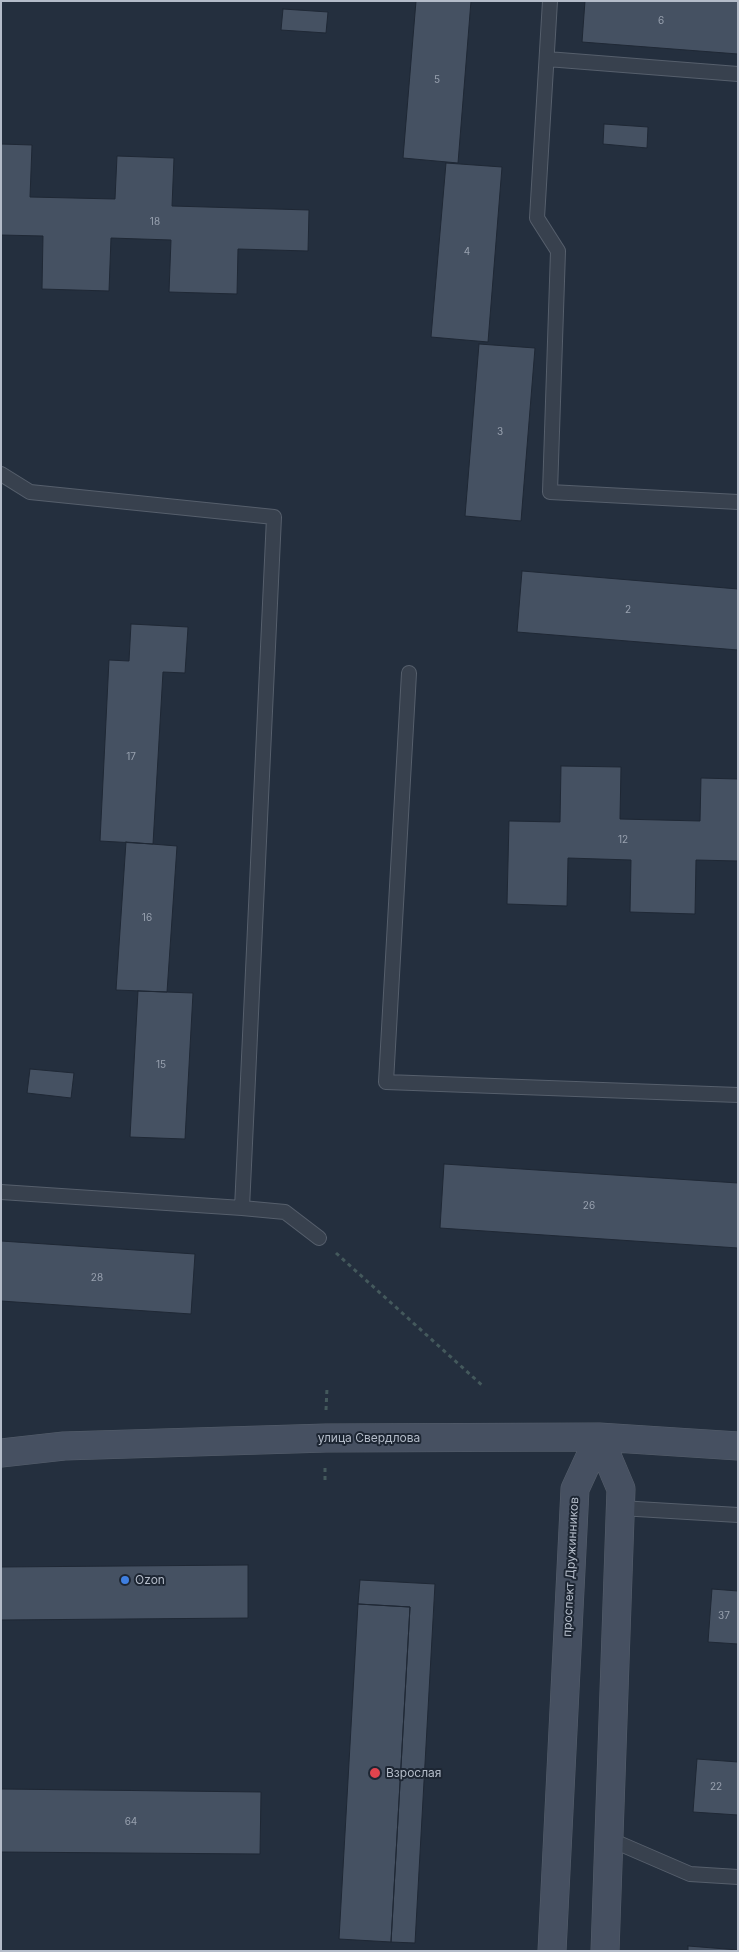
<!DOCTYPE html>
<html>
<head>
<meta charset="utf-8">
<style>
  body { margin:0 }
  #map { position:relative; width:739px; height:1952px; overflow:hidden; background:#242f3e; font-family:Inter,sans-serif }
  canvas { display:block }
  .frame { position:absolute; inset:0; border:2px solid #b4bcc9; pointer-events:none }
</style>
</head>
<body>
<div id="map">
<canvas width="739" height="1952"></canvas>
<div class="frame"></div>
</div>
<script>
const context = document.querySelector('canvas').getContext('2d');
context.lineJoin = 'round';
function paint(path, color) {
  context.fillStyle = color;
  context.fill(path, 'evenodd');
}
function shape(rows) {
  const path = new Path2D();
  for (const r of rows) {
    path.moveTo(r[0], r[1]);
    for (let i = 2; i < r.length; i += 2) path.lineTo(r[i], r[i + 1]);
  }
  return path;
}
function trace(path, color, width, dash) {
  context.strokeStyle = color;
  context.lineWidth = width;
  context.lineCap = dash ? 'butt' : 'round';
  context.setLineDash(dash || []);
  context.stroke(path);
}
function write(font, color, halo, rows, align = 'center') {
  context.font = font + ' Inter,sans-serif';
  context.lineWidth = 4;
  context.setLineDash([]);
  context.textBaseline = 'middle';
  context.strokeStyle = halo;
  context.fillStyle = color;
  for (const [text, x, y, turn = 0] of rows) {
    context.save();
    context.translate(x, y);
    context.rotate((+turn || 0) * Math.PI / 180);
    context.textAlign = isNaN(turn) ? turn : align;
    if (halo) context.strokeText(text, 0, 0);
    context.fillText(text, 0, 0);
    context.restore();
  }
}
const building = shape([
  [416,1,471,1,458,163,403,158,416,1],
  [585,1,738,1,738,54,582,42,585,1],
  [283,9,328,12,326,33,281,30,283,9],
  [604,124,648,127,647,148,603,144,604,124],
  [1,144,32,145,30,197,115,199,117,156,174,158,172,206,309,210,308,251,238,249,237,294,169,292,171,240,111,238,109,291,42,289,43,236,1,235,1,144],
  [446,163,502,167,488,342,431,337,446,163],
  [479,344,535,348,521,521,465,516,479,344],
  [522,571,738,589,738,650,517,632,522,571],
  [131,624,188,627,185,673,163,672,153,844,100,841,109,660,129,661,131,624],
  [561,766,621,767,620,819,700,821,701,778,738,779,738,861,696,860,695,914,630,912,631,860,568,858,567,906,507,904,509,821,560,822,561,766],
  [126,842,177,846,167,992,116,990,126,842],
  [138,991,193,993,185,1139,130,1137,138,991],
  [30,1069,74,1073,71,1098,27,1093,30,1069],
  [444,1164,738,1183,738,1248,440,1228,444,1164],
  [1,1241,195,1254,191,1314,1,1301,1,1241],
  [248,1565,248,1618,1,1620,1,1567,248,1565],
  [360,1580,435,1584,415,1943,391,1942,410,1607,358,1604,360,1580],
  [712,1589,738,1591,738,1644,708,1642,712,1589],
  [358,1604,410,1607,391,1942,339,1939,358,1604],
  [697,1759,738,1762,738,1815,693,1812,697,1759],
  [1,1789,261,1792,260,1854,1,1852,1,1789],
  [688,1946,738,1950,738,1951,688,1951,688,1946]
]);
paint(building, '#455162');
trace(building, '#1f2835', 1);
const lane = shape([
  [550,1,537,218,558,251,550,492,738,502],
  [547,59,738,74],
  [1,474,30,492,274,517,242,1208,1,1192],
  [409,673,386,1082,738,1095],
  [242,1208,285,1212,319,1238],
  [620,1508,738,1515],
  [609,1839,690,1874,738,1877]
]);
const secondary = shape([
  [599,1437,621,1489,605,1951],
  [1,1453,64,1446,326,1438,599,1437,738,1446],
  [552,1951,575,1489,599,1437]
]);
trace(lane, '#565f6c', 16);
trace(secondary, '#565f6c', 29);
trace(shape([
  [336,1253,484,1387],
  [326,1410,327,1388],
  [325,1480,325,1468]
]), '#44595c', 3, [4, 4]);
trace(lane, '#38414e', 14);
trace(secondary, '#465061', 28);
for (const [x, y, r, color] of [
  [125,1580,5,"#3f7fe0"],
  [375,1773,6,"#e0444e"]
]) {
  const dot = new Path2D();
  dot.arc(x, y, r, 0, 2 * Math.PI);
  context.fillStyle = color;
  context.fill(dot);
  trace(dot, '#1d2633', 2);
}
write('10px', '#98a1af', null, [
  ["6",661,21],
  ["5",437,80],
  ["18",155,222],
  ["4",467,252],
  ["3",500,432],
  ["2",628,610],
  ["17",131,757],
  ["12",623,840],
  ["16",147,918],
  ["15",161,1065],
  ["26",589,1206],
  ["28",97,1278],
  ["37",724,1616],
  ["22",716,1787],
  ["64",131,1822]
]);
write('12px', '#b4bcc9', '#1d2633', [
  ["улица Свердлова",369,1438],
  ["проспект Дружинников",571,1567,-87]
]);
write('12px', '#b4bcc9', '#1d2633', [
  ["Ozon",135,1580],
  ["Взрослая",386,1773]
], 'left');
</script>
</body>
</html>
